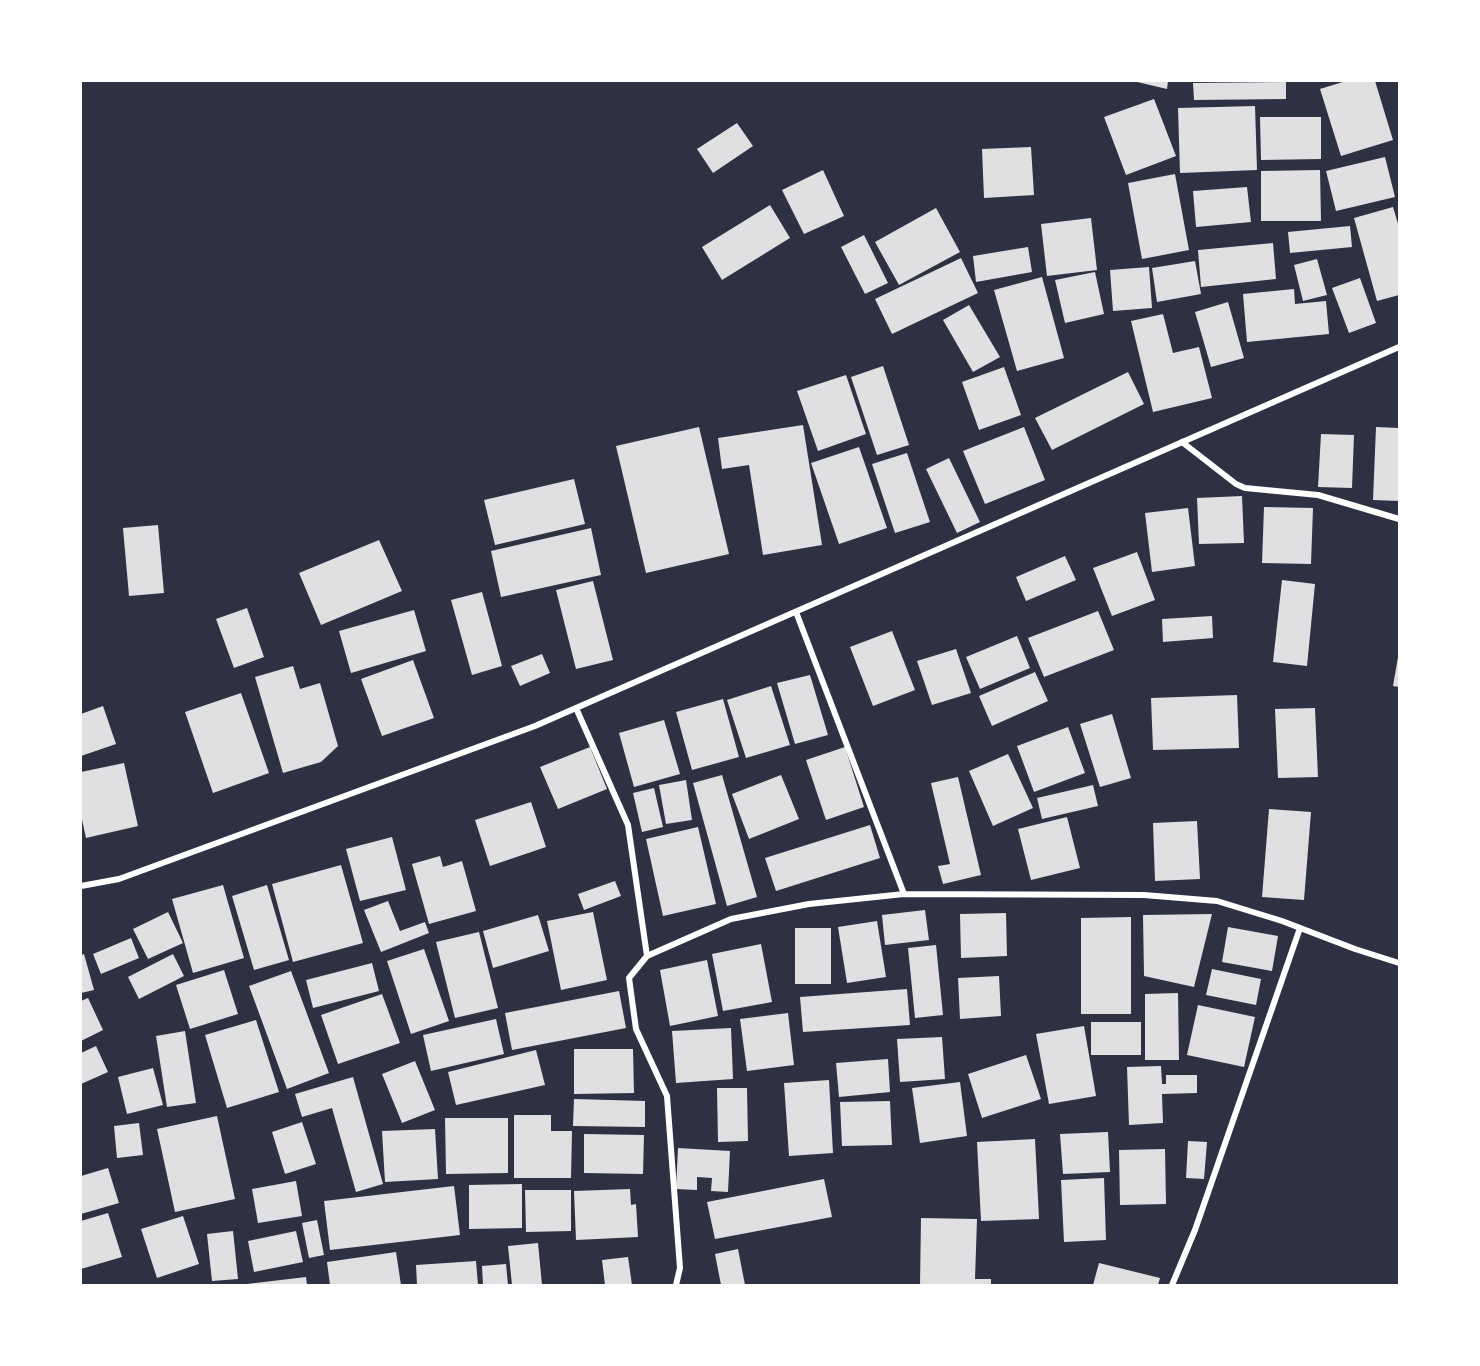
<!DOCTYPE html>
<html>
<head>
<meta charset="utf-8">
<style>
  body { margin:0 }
  #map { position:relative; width:1480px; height:1366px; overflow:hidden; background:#2d3142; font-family:Ubuntu,sans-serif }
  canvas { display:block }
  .frame { position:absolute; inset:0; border:82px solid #fff; pointer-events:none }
</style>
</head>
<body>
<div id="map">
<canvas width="1480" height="1366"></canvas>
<div class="frame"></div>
</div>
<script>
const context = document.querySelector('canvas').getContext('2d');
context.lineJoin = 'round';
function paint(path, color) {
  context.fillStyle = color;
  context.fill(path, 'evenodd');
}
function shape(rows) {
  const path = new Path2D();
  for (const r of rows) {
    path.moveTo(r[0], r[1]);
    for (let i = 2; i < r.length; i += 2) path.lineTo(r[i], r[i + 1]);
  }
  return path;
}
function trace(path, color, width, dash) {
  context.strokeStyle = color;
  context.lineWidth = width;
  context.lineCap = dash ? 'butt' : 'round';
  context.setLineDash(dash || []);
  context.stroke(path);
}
paint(shape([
  [1133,81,1168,81,1167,89],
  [1346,81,1375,81,1393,140,1341,156,1320,89],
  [1286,82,1286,99,1194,100,1193,83],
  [1154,99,1176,156,1126,175,1104,117],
  [1255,106,1257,170,1180,173,1178,108],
  [1260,117,1321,117,1321,159,1261,160],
  [737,123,753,146,713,173,697,149],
  [1031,147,1034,195,984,198,982,149],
  [1385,157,1395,197,1336,211,1326,171],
  [823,170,844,216,804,234,782,190],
  [1320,170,1321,221,1261,221,1261,171],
  [1175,174,1189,250,1142,259,1128,183],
  [1247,187,1251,222,1196,227,1193,191],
  [770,205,790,238,722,280,702,247],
  [1393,207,1399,227,1399,295,1377,301,1354,218],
  [936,208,960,252,899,285,875,242],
  [1091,218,1097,270,1047,276,1041,224],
  [1350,226,1352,247,1290,253,1288,232],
  [864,235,888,283,865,294,841,247],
  [1273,243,1276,279,1201,287,1198,250],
  [1028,247,1032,272,976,282,973,256],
  [961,258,978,293,892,334,875,299],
  [1317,259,1327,295,1303,301,1294,265],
  [1195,261,1201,294,1157,302,1152,268],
  [1149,267,1152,308,1113,311,1110,270],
  [1095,272,1104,314,1065,323,1055,280],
  [1042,277,1064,358,1017,371,994,290],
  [1360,278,1376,323,1349,333,1332,288],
  [1294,289,1295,304,1326,301,1329,334,1247,342,1243,294],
  [1228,302,1244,358,1211,367,1195,312],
  [969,305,1000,357,973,372,943,320],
  [1163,314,1173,353,1199,347,1212,398,1153,412,1131,321],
  [883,366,909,445,877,455,851,377],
  [1004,367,1021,415,979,430,962,382],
  [1128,372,1144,404,1052,450,1035,418],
  [846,375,866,434,818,451,797,391],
  [803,425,822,545,763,555,749,465,722,469,718,438],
  [699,427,729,554,646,573,616,446],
  [1024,427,1045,480,985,504,963,451],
  [1376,427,1399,428,1399,501,1373,500],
  [1321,434,1354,435,1352,488,1318,487],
  [859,447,887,528,839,544,811,463],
  [907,453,930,522,895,533,872,464],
  [949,458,980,522,957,533,926,469],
  [574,479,585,524,495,545,484,500],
  [1242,496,1244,543,1199,544,1197,498],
  [1264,507,1313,508,1311,564,1262,563],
  [1188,508,1195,566,1152,572,1145,513],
  [158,525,164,593,129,596,123,528],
  [591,528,601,575,501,597,491,551],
  [379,540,402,591,321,625,299,573],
  [1137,552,1155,600,1112,616,1093,568],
  [1065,556,1076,580,1026,601,1016,577],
  [1282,580,1315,584,1307,666,1273,662],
  [593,581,613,660,576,669,556,590],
  [482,592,502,666,472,675,451,600],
  [247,608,264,657,234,668,216,619],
  [414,610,426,651,351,673,339,631],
  [1098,611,1114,650,1044,677,1028,638],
  [1212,616,1213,638,1163,642,1162,619],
  [892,631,915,690,873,706,850,647],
  [1017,636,1030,668,980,689,966,657],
  [956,649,971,693,932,705,917,661],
  [542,654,550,673,520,686,511,666],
  [1398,657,1399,657,1399,687,1393,686],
  [413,660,434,718,382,736,361,679],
  [293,666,300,689,320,683,338,746,321,762,283,773,255,677],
  [1035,672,1048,701,992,726,979,696],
  [810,675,828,735,795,744,777,683],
  [771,686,790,745,746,758,727,700],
  [241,693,269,773,213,793,185,712],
  [1237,695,1239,748,1153,750,1151,698],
  [723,699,739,757,692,770,676,712],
  [103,706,116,744,81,756,81,714],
  [1315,708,1318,777,1278,778,1275,709],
  [1112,714,1131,778,1100,787,1080,724],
  [664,720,680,774,634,787,619,733],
  [1068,727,1085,773,1034,792,1017,746],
  [590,747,607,789,558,809,540,767],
  [845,747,864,807,826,820,806,760],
  [1008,754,1033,808,993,826,969,771],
  [124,763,138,826,86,838,81,815,81,772],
  [722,775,757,897,727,906,693,783],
  [781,775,799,819,749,839,732,794],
  [958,777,981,875,943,884,938,866,950,864,931,783],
  [686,780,692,820,666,824,659,785],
  [1093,785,1098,806,1042,819,1037,798],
  [654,788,663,827,642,832,633,793],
  [531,802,546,847,490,866,475,820],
  [1269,809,1311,812,1304,900,1262,897],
  [1067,817,1080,868,1031,880,1018,829],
  [1197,821,1200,879,1155,881,1153,823],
  [870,825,880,858,776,891,765,858],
  [698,827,716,904,663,916,646,839],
  [392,837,406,890,360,901,346,849],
  [440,856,443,867,462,861,476,911,429,924,412,864],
  [341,865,363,943,293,962,272,884],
  [615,881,621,896,584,910,578,894],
  [223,885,244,958,193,973,172,899],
  [267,885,289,960,254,970,232,896],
  [388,901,400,931,425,922,429,933,381,952,364,910],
  [925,910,929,940,885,945,882,915],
  [168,912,183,943,148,959,133,929],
  [593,912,607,980,561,990,547,921],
  [1006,913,1007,956,961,958,960,914],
  [1212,914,1194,987,1144,976,1143,915],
  [538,915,549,951,493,968,483,931],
  [1131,917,1131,1014,1081,1014,1081,918],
  [877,921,886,977,847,983,838,927],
  [1228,927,1278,936,1272,971,1222,962],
  [795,928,831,928,831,984,795,984],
  [479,932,498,1008,455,1018,436,942],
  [131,938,139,958,101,974,93,954],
  [761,944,772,1002,723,1011,712,954],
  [936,945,943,1015,915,1018,908,948],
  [424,949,449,1021,411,1034,387,961],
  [84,954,94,990,81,993,81,955],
  [173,954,184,976,139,999,128,977],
  [707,960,718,1016,670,1026,660,970],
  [372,963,379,991,313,1008,306,980],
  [1212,969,1261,979,1256,1005,1206,995],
  [224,970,238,1014,190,1029,176,985],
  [291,971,329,1073,287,1089,249,986],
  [999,976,1001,1016,960,1019,958,978],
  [907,989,910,1025,803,1032,800,997],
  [619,991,626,1028,512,1050,505,1013],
  [1178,993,1179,1060,1145,1060,1145,994],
  [382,994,400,1043,338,1064,321,1015],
  [88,998,103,1030,81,1041,81,1001],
  [1198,1005,1255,1017,1244,1067,1187,1055],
  [788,1013,794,1065,747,1071,740,1019],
  [496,1019,504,1054,431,1071,423,1035],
  [256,1020,279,1092,227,1108,205,1035],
  [1091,1022,1141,1022,1141,1055,1091,1055],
  [1084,1026,1096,1096,1049,1104,1036,1034],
  [731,1028,733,1079,676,1083,672,1031],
  [185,1031,196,1103,167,1107,156,1036],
  [942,1037,945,1079,900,1082,897,1039],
  [96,1046,108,1072,81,1084,81,1053],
  [574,1049,633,1049,634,1093,574,1094],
  [536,1050,545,1085,456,1105,448,1072],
  [1026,1055,1041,1099,982,1118,968,1074],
  [888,1059,890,1092,839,1097,836,1063],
  [415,1061,435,1110,402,1123,382,1074],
  [1161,1066,1162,1084,1166,1084,1166,1075,1197,1075,1197,1093,1162,1094,1163,1123,1129,1125,1127,1067],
  [153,1068,163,1105,127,1114,118,1077],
  [353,1077,383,1184,356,1192,332,1108,302,1117,295,1094],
  [829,1080,833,1153,789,1156,784,1083],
  [960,1082,967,1136,920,1143,912,1088],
  [717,1088,747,1088,748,1141,718,1142],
  [574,1099,645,1101,645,1127,573,1126],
  [890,1101,892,1145,842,1146,840,1102],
  [514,1115,551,1115,551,1131,572,1131,571,1178,514,1178],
  [217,1116,235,1199,175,1212,157,1129],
  [445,1118,508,1118,508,1173,446,1174],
  [302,1122,316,1164,285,1174,272,1132],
  [139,1123,143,1155,117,1158,114,1126],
  [435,1129,438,1179,385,1182,382,1131],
  [1108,1132,1110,1172,1063,1174,1060,1134],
  [584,1134,644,1135,643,1174,584,1173],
  [1035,1139,1039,1219,981,1221,977,1142],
  [1188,1141,1207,1142,1204,1179,1186,1178],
  [678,1148,730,1151,728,1192,711,1191,712,1178,697,1177,697,1190,676,1189],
  [1165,1149,1166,1204,1120,1205,1119,1150],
  [108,1168,119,1203,81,1214,81,1176],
  [1104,1178,1106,1240,1064,1242,1061,1180],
  [824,1179,832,1217,715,1239,707,1202],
  [296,1181,302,1216,258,1223,252,1189],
  [522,1184,522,1228,469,1229,469,1185],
  [454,1186,460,1235,330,1250,324,1201],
  [630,1189,631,1205,636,1204,638,1237,576,1240,574,1191],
  [525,1190,571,1190,571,1231,526,1232],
  [108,1213,122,1257,81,1269,81,1221],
  [183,1216,199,1264,157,1278,141,1229],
  [921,1218,977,1219,975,1279,991,1279,991,1285,920,1285],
  [317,1220,324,1255,309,1258,302,1223],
  [233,1231,238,1279,212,1281,207,1234],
  [296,1231,303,1262,254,1272,248,1241],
  [538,1243,542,1285,512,1285,508,1246],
  [738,1249,745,1285,721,1285,715,1254],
  [396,1252,401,1285,330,1285,327,1262],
  [628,1257,632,1285,605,1285,602,1260],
  [476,1261,478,1285,417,1285,416,1265],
  [1099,1263,1160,1278,1158,1285,1093,1285],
  [506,1264,508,1285,483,1285,482,1266],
  [306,1277,307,1285,247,1285,247,1284]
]), '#e0e0e3');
trace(shape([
  [1182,442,1236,484,1245,488,1318,495,1399,519],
  [796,612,904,894],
  [576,708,628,825,647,956,629,978,636,1029,667,1096,680,1268,676,1285],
  [81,886,119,879,535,726,1399,347],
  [647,956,731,919,809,904,904,894,1144,895,1217,901,1282,921,1355,949,1399,963],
  [1172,1285,1195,1230,1300,928]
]), '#fff', 6);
</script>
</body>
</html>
